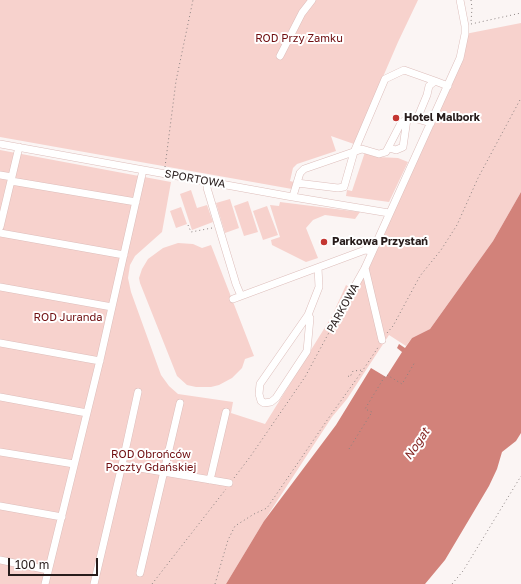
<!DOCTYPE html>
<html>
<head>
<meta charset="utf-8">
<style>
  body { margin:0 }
  #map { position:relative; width:521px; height:584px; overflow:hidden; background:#fbf5f4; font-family:"Golos Text",sans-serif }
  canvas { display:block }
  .scale { position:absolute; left:8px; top:558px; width:90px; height:18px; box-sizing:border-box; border:2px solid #271c1b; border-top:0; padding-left:5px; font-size:12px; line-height:14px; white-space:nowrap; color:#271c1b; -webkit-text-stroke:3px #fff; paint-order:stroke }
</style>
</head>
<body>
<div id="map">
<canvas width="521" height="584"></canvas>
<div class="scale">100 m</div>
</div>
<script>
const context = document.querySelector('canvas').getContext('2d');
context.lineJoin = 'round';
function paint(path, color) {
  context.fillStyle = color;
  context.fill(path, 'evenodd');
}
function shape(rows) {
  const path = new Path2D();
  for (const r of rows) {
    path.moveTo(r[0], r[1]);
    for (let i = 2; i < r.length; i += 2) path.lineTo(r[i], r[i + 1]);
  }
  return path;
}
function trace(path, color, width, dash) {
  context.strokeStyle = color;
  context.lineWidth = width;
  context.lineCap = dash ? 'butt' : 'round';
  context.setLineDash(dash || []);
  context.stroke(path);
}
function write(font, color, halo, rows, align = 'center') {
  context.font = font + ' "Golos Text",sans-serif';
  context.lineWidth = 4;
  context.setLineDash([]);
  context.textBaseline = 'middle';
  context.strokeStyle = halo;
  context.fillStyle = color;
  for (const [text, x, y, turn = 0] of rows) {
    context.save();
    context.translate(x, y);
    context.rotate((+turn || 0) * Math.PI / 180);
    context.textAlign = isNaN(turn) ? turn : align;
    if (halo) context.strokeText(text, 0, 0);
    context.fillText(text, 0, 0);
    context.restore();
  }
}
paint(shape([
  [0,0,418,0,398,42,354,144,331,136,336,151,297,164,293,168,290,181,294,182,292,189,0,137],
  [521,23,521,192,493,241,430,329,412,338,406,346,389,335,347,399,332,417,264,521,226,584,0,584,0,150,171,182,162,232,135,256,130,265,128,278,131,292,161,375,169,386,178,394,233,402,231,413,265,424,332,316,346,285,356,291,369,268,414,160,455,69,465,34],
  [365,152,377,157,398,158,408,162,389,202,346,196,347,190,352,191],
  [191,190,197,208,207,205,213,222,192,230,180,194],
  [230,199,239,228,225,233,216,203],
  [248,201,258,232,244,236,234,206],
  [280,202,360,212,355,219,325,215,313,220,306,228,318,258,306,262,272,245,271,240,280,237,270,205,279,206],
  [267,206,278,235,263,240,253,211],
  [181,207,187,224,176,228,170,211],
  [178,243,193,244,202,248,211,245,254,356,245,359,242,368,232,378,219,385,211,387,196,387,187,385,177,376,140,283,139,278,142,269,148,259,163,248]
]), '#f7d2cd');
paint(shape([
  [521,192,521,433,516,441,502,452,497,469,489,486,445,560,425,584,226,584,264,521,336,425,371,368,386,377,402,352,397,348,399,344,405,348,412,338,430,329,493,241]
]), '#d2827a');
const minor = shape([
  [280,56,302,13,312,0],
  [431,123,417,119,427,95,429,86,435,81,448,86],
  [0,144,287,196,389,213],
  [389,148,396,150,403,147,407,119],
  [0,175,12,177],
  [11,181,136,202],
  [208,182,207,188,236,284,241,296],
  [297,183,338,188,344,187,354,152,385,79,404,70,435,81],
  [293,196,300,173,304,169,362,149,379,154,386,152,401,123,407,119,417,119],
  [0,227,19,147],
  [0,233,124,255],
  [365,268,382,340],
  [0,287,112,307],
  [351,293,365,268,460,58,465,34,465,26,460,0],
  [233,299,365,250,372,251],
  [308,315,310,318,307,351,276,398,271,402,264,403,261,401,259,394,260,384,308,315,319,287,318,268],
  [0,343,100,361],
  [0,397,87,413],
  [0,452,74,464],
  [122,465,138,392],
  [210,480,226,412],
  [0,506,62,517],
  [0,560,48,570],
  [140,573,180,403],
  [45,584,100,360,143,170],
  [94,584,122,465,229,483]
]);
trace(minor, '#ddbebb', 8);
trace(shape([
  [471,0,472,8,471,22],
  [471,24,521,13],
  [165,167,176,81,193,0],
  [188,225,191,232,212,228],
  [387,333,393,326,420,276,441,250,457,225,478,178,521,98],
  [387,375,402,384,415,362],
  [348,376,350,377,353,371,363,370],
  [349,449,372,412,365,409,385,376],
  [234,478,250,457,305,377,347,299],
  [152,584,226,489],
  [215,584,228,540,235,526,254,514,267,508,330,416,363,370,379,346],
  [452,584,463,571,521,476]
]), '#8a8281', 1, [1, 3]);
trace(minor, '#fff', 7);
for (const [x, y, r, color] of [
  [396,118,4,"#c43632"],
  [324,242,4,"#c43632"]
]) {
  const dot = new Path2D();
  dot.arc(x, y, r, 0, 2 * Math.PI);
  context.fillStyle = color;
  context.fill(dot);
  trace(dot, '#fff', 1.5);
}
write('11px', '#6f0e10', '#fff', [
  ["ROD Przy Zamku",299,39],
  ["ROD Juranda",68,318],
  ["ROD Obrońców",151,455],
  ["Poczty Gdańskiej",151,468]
]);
write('bold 11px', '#271c1b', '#fff', [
  ["Hotel Malbork",404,118],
  ["Parkowa Przystań",332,242]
], 'left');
write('11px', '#271c1b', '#fff', [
  ["SPORTOWA",195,179,10],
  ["PARKOWA",343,308,-61]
]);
write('italic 12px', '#842522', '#fff', [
  ["Nogat",417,444,-56]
]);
</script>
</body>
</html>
